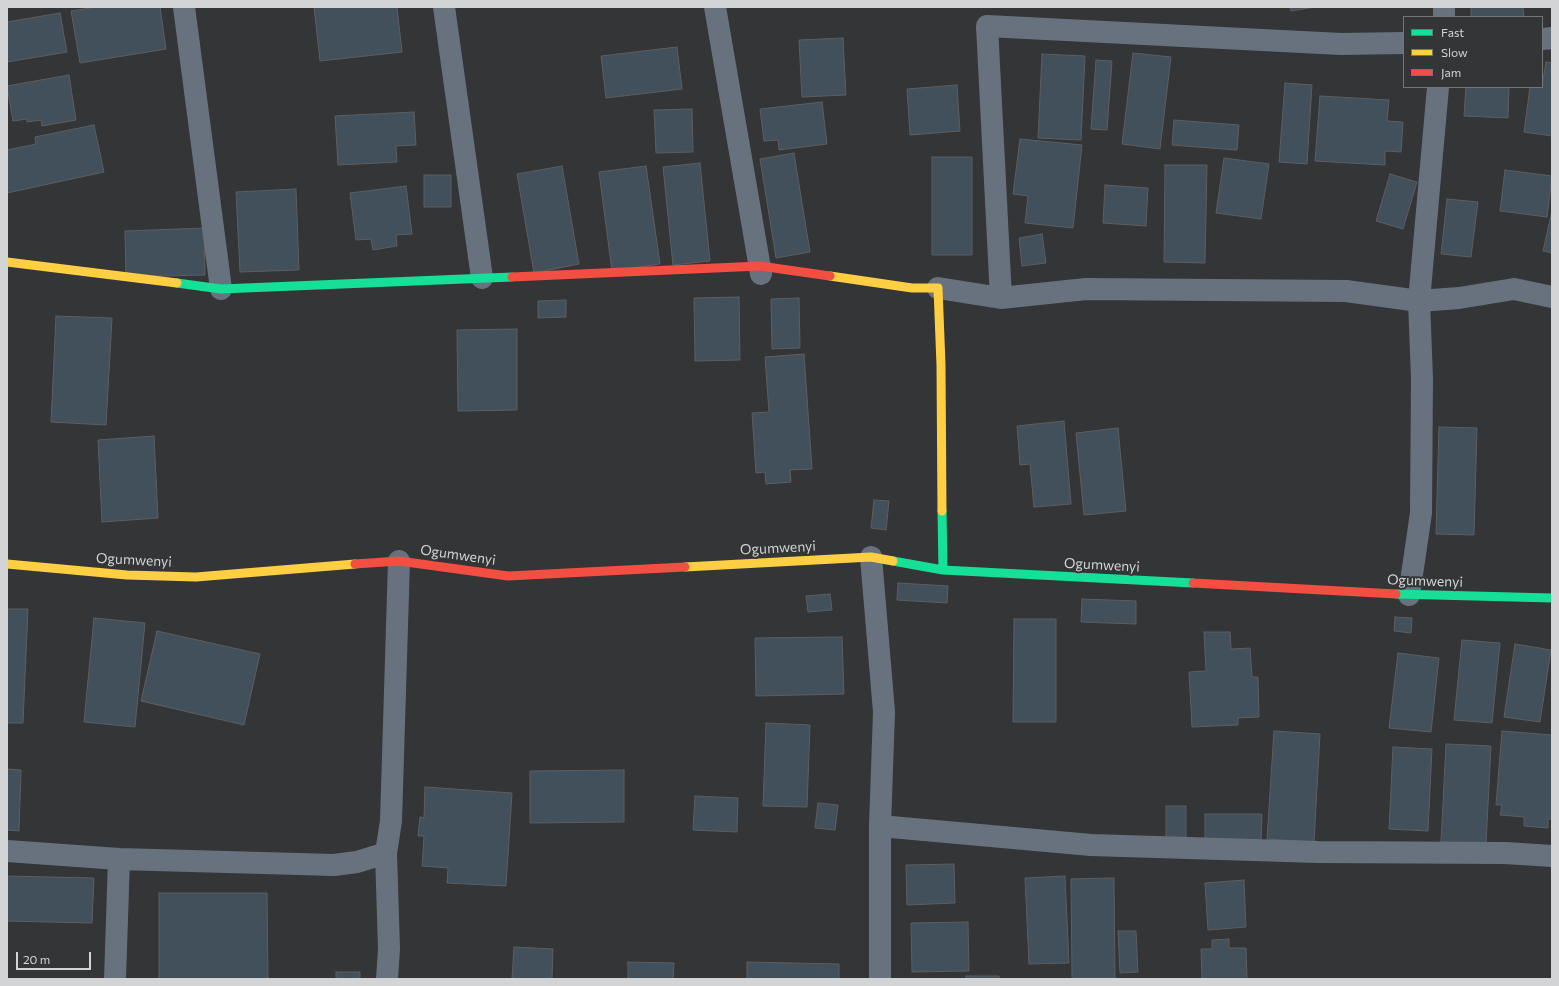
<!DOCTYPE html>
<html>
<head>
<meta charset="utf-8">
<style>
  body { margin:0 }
  #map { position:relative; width:1559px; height:986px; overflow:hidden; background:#343536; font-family:Commissioner,sans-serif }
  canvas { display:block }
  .frame { position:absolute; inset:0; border:8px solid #d2d4d5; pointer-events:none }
  .legend { position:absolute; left:1403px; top:16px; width:140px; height:72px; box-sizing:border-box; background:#333537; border:1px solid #737576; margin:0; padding:5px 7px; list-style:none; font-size:12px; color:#d2d4d5 }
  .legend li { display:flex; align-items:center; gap:8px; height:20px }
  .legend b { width:20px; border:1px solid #737576 }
  .scale { position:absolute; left:16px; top:952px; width:75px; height:18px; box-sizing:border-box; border:2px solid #d2d4d5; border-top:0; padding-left:5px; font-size:12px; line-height:14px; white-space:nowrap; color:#d2d4d5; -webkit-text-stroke:3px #333537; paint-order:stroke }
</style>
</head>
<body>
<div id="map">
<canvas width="1559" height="986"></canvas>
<div class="frame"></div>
<ul class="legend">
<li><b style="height:5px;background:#16e098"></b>Fast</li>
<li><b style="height:5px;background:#ffcf43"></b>Slow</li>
<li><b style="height:5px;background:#f24e42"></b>Jam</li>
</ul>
<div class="scale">20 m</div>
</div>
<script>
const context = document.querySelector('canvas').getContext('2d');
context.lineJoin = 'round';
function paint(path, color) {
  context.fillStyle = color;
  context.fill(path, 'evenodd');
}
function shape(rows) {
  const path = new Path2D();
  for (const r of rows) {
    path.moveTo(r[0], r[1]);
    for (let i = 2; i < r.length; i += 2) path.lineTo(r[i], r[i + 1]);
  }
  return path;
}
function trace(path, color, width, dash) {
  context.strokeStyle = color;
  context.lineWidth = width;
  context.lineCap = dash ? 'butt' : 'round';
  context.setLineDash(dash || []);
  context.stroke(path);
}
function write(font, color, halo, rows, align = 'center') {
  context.font = font + ' Commissioner,sans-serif';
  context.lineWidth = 4;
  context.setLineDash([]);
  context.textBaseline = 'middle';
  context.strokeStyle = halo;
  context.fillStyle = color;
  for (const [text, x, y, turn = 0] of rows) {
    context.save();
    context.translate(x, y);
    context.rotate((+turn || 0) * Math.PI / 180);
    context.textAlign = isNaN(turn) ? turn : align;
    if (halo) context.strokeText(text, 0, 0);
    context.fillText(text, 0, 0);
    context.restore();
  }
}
const building = shape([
  [96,7,160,7,166,49,80,63,71,11,96,7],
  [314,7,397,7,402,52,320,61,314,7],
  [1290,7,1315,7,1291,11,1290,7],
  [1471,7,1523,7,1524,17,1471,17,1471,7],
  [60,13,67,52,7,62,7,22,60,13],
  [843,38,846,95,802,97,799,40,843,38],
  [677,47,682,89,606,98,601,56,677,47],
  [1133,53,1171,57,1160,149,1122,144,1133,53],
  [1042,54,1085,56,1081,140,1038,138,1042,54],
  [1096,60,1112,61,1107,130,1091,129,1096,60],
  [1546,62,1552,63,1552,136,1524,132,1530,87,1542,87,1546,62],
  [69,75,76,120,42,126,41,120,27,122,27,119,13,121,7,86,69,75],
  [1285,83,1312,85,1307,164,1279,162,1285,83],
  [957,85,960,131,910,135,907,89,957,85],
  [1466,87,1509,87,1508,118,1464,116,1466,87],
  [1320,96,1389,100,1387,121,1403,122,1401,152,1385,151,1385,165,1315,161,1320,96],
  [822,102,827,144,779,150,778,140,764,141,760,109,822,102],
  [692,109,693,152,656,153,654,110,692,109],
  [414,112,416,145,396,146,397,162,338,165,335,116,414,112],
  [1174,120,1239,125,1237,150,1172,145,1174,120],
  [94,125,104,172,7,193,7,150,36,144,35,137,94,125],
  [1020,139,1082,145,1073,228,1025,223,1028,196,1013,194,1020,139],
  [794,153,810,252,776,258,760,159,794,153],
  [932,157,972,157,972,255,932,255,932,157],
  [1224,158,1269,164,1261,219,1216,213,1224,158],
  [700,163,710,261,673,265,663,167,700,163],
  [1165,165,1207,165,1205,263,1164,262,1165,165],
  [562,166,579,264,534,273,517,174,562,166],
  [646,166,660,264,612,271,599,172,646,166],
  [1505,170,1552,176,1547,217,1500,211,1505,170],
  [1390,174,1417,182,1403,229,1376,221,1390,174],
  [424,175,451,175,451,207,424,207,424,175],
  [1105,185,1148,188,1146,226,1103,223,1105,185],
  [406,186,412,234,396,235,397,246,373,250,371,239,356,240,350,193,406,186],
  [296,189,299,270,240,272,236,192,296,189],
  [1447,199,1478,202,1471,257,1441,254,1447,199],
  [1552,211,1552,253,1543,251,1552,211],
  [204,228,205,275,126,277,125,231,204,228],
  [1042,234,1046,263,1022,266,1019,238,1042,234],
  [739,297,740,360,695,361,694,298,739,297],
  [799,298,800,348,772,349,771,299,799,298],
  [566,300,566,317,538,318,538,301,566,300],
  [56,316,112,318,106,425,51,422,56,316],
  [517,329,517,410,458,411,457,330,517,329],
  [804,354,812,469,790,470,791,482,766,484,765,472,756,473,752,413,769,412,765,357,804,354],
  [1064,421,1071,504,1034,507,1030,464,1020,465,1017,426,1064,421],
  [1439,427,1477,428,1474,535,1436,534,1439,427],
  [1118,428,1126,511,1084,515,1076,433,1118,428],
  [154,436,158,518,102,522,98,440,154,436],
  [874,500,889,501,886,530,871,528,874,500],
  [898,583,948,586,947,603,897,600,898,583],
  [830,594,832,610,808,612,806,596,830,594],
  [1082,599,1136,601,1136,624,1081,622,1082,599],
  [7,609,28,609,23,723,7,723,7,609],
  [1395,617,1412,618,1411,633,1394,631,1395,617],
  [94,618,145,623,135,727,84,722,94,618],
  [1014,619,1056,619,1056,722,1013,722,1014,619],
  [157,631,260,654,244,725,141,701,157,631],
  [1204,632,1230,632,1231,649,1250,648,1252,677,1258,677,1259,717,1238,718,1238,725,1192,727,1189,672,1206,671,1204,632],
  [842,637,844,694,756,696,755,638,842,637],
  [1462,640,1500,643,1492,723,1454,720,1462,640],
  [1515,644,1551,650,1540,722,1504,717,1515,644],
  [1398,653,1439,658,1431,732,1389,728,1398,653],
  [766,723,810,725,807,807,763,806,766,723],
  [1274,731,1320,734,1314,842,1267,839,1274,731],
  [1502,731,1552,735,1552,819,1548,819,1548,828,1524,826,1524,817,1500,815,1502,805,1496,805,1502,731],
  [1446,744,1491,746,1486,844,1441,842,1446,744],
  [1393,747,1432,749,1428,831,1389,829,1393,747],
  [7,769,21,770,19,831,7,830,7,769],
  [624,770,624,822,530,823,530,771,624,770],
  [425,787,512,793,506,886,447,883,448,868,422,866,424,836,418,836,420,817,424,818,425,787],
  [695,796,738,798,737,832,693,830,695,796],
  [818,803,838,805,835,830,815,828,818,803],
  [1166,806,1186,806,1186,838,1166,838,1166,806],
  [1205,814,1262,814,1261,841,1205,840,1205,814],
  [954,864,955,903,907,905,906,865,954,864],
  [7,876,94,878,92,923,7,921,7,876],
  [1065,876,1069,963,1029,964,1025,878,1065,876],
  [1114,878,1115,978,1072,978,1071,879,1114,878],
  [1244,880,1246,927,1208,930,1205,883,1244,880],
  [159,893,267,893,268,979,159,979,159,893],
  [968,922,969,971,912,972,911,923,968,922],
  [1118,931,1136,931,1138,972,1120,973,1118,931],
  [1229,939,1229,948,1246,948,1247,979,1202,979,1201,949,1212,949,1212,940,1229,939],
  [514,947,553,949,552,979,512,979,514,947],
  [628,962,674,963,673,979,628,979,628,962],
  [747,962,839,964,839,979,747,979,747,962],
  [336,972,360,972,360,979,336,979,336,972],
  [966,976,999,976,999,979,966,979,966,976]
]);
paint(building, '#42505c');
trace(building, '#5d5e5f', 1);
trace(shape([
  [184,7,221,289],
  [444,7,482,278],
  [715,7,761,274,760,266],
  [1444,17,1444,7],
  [1542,39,1552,38],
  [938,288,1001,298,1086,289,1346,291,1419,301,1459,298,1514,289,1552,297],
  [1001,298,987,26,1341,44,1404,43],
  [871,557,884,712,880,826,880,979],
  [1409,595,1421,513,1422,379,1419,301,1438,87],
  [880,826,1091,845,1318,852,1505,853,1552,856],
  [7,851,119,859,334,865,357,862,386,853,391,821,399,561],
  [386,853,389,949,387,979],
  [115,979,119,859]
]), '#68727f', 22);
trace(shape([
  [177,283,221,289,512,277],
  [942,511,943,570],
  [893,561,943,570,1193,583],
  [1396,594,1552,598]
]), '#16e098', 9);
trace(shape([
  [7,262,177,283],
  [830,276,912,288,938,288,941,365,942,511],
  [7,564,127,575,196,577,355,564],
  [685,567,871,557,893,561]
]), '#ffcf43', 9);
trace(shape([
  [512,277,760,266,830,276],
  [355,564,399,561,508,576,685,567],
  [1193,583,1396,594]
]), '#f24e42', 9);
write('14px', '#d2d4d5', '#333537', [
  ["Ogumwenyi",778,548,-3],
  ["Ogumwenyi",458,555,8],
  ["Ogumwenyi",134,560,3],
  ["Ogumwenyi",1102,565,3],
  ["Ogumwenyi",1425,581,2]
]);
</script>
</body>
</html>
